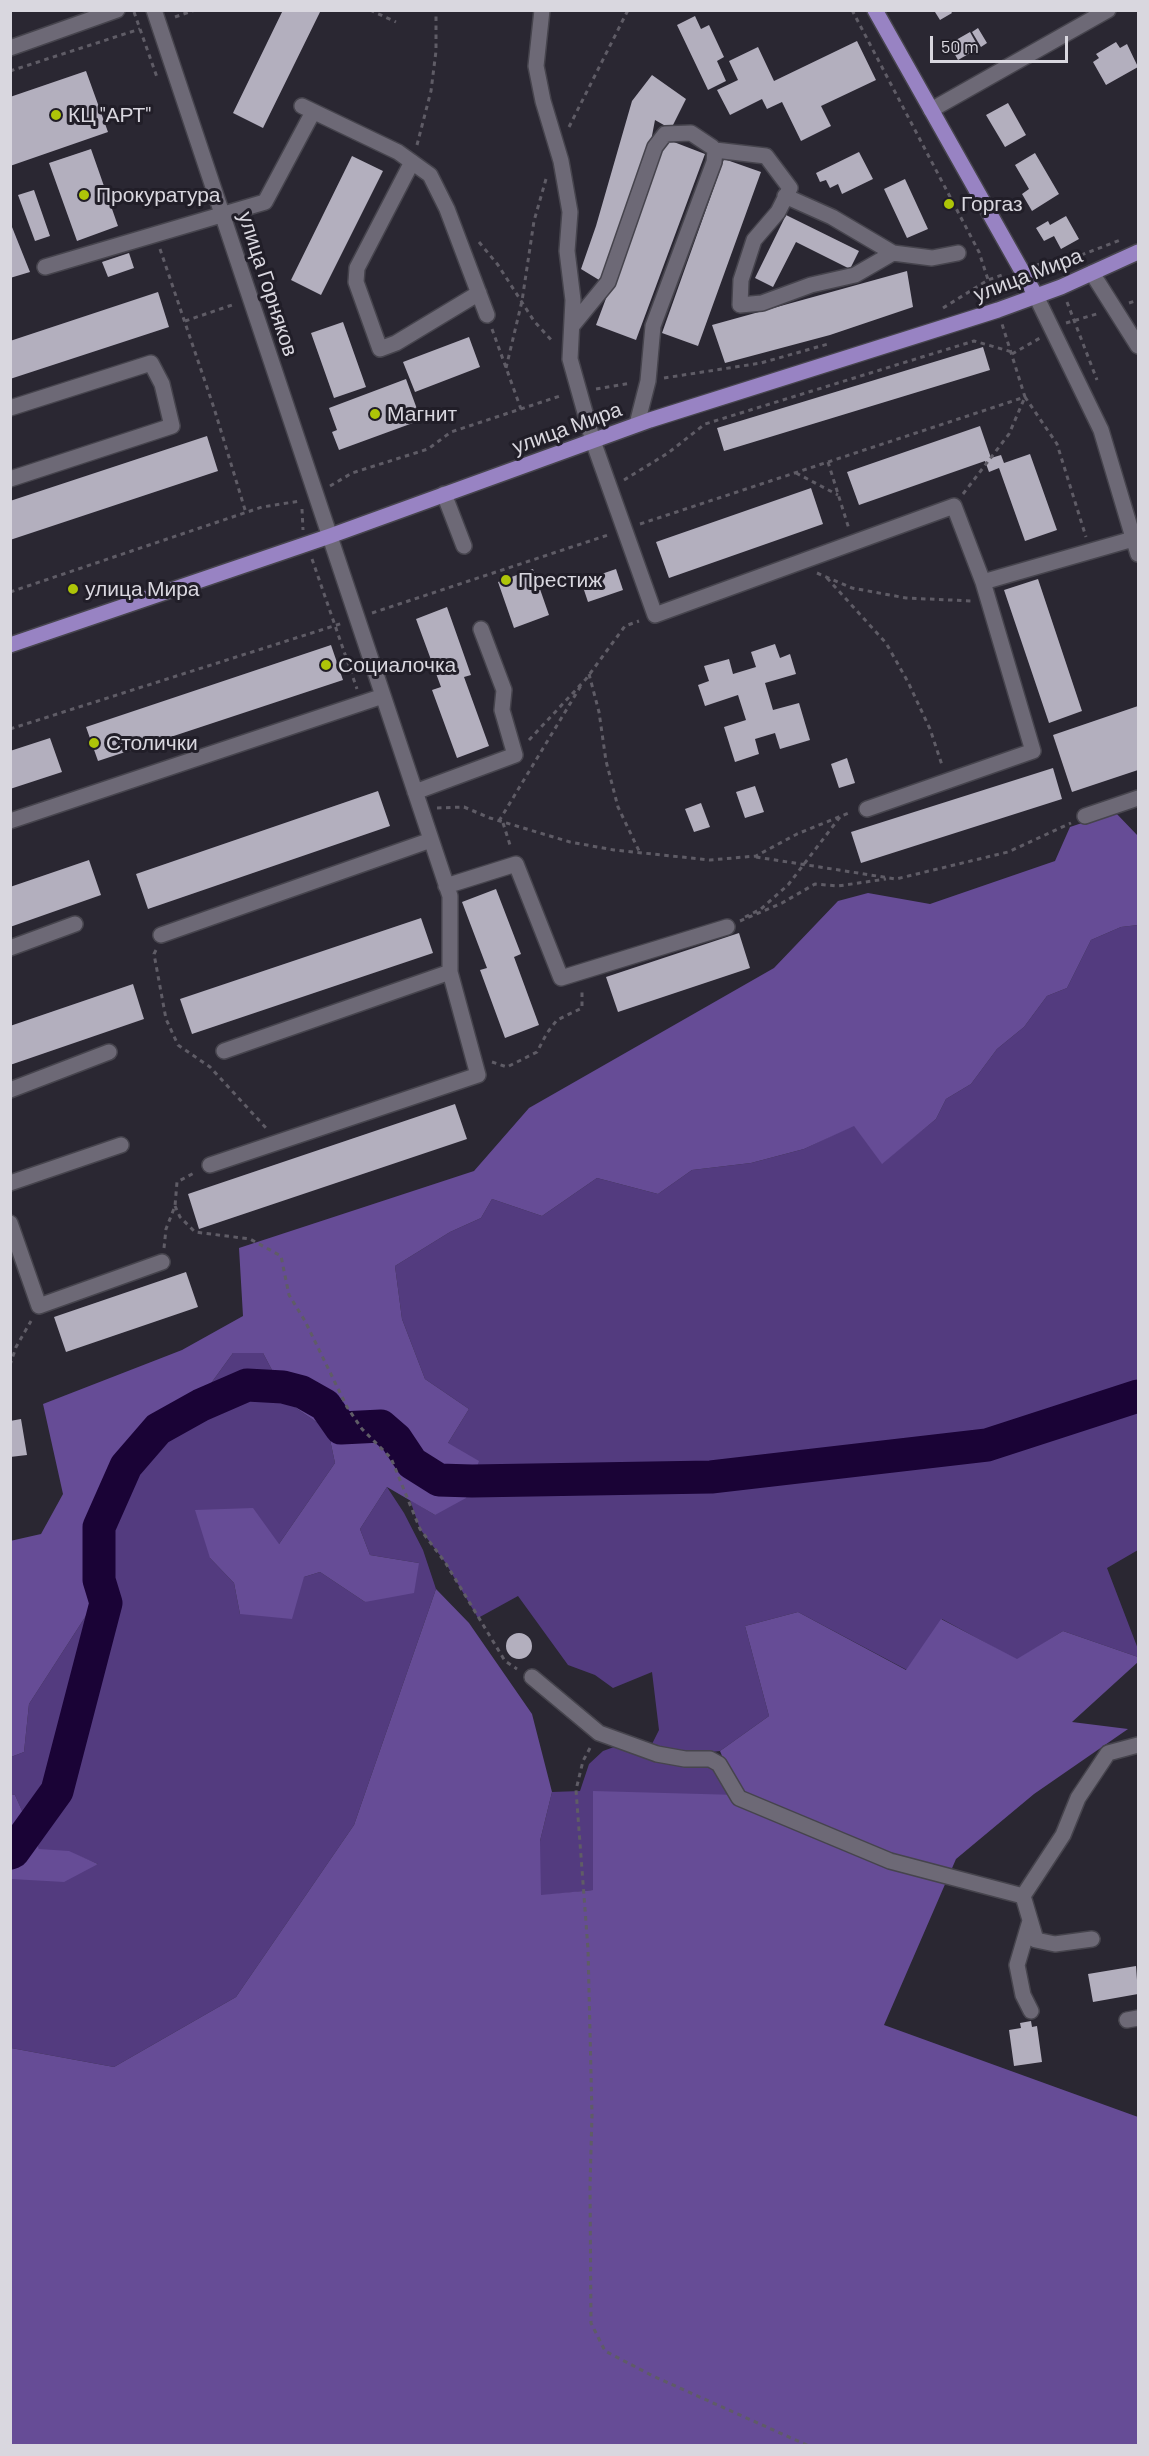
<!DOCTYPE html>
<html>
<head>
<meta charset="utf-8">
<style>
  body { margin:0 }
  #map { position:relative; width:1149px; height:2456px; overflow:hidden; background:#2a2732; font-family:Barlow,sans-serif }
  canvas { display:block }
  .frame { position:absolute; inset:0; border:12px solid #d9d7df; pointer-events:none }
  .scale { position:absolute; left:930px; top:36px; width:138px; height:27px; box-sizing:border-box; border:3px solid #d9d7df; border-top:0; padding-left:8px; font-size:18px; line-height:21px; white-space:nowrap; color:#d9d7df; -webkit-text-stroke:4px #211e28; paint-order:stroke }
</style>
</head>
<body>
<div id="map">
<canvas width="1149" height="2456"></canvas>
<div class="frame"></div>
<div class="scale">50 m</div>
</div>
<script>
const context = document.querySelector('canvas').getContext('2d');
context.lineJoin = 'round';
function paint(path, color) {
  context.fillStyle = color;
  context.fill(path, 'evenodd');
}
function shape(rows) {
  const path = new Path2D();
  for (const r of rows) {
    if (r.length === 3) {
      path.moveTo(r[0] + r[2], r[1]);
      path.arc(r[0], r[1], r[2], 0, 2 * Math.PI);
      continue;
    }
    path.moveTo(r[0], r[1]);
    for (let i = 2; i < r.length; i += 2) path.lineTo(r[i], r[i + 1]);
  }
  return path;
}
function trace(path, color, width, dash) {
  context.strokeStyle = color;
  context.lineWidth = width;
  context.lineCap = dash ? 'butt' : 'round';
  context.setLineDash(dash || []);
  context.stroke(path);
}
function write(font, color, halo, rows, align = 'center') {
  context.font = font + ' Barlow,sans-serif';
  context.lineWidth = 6;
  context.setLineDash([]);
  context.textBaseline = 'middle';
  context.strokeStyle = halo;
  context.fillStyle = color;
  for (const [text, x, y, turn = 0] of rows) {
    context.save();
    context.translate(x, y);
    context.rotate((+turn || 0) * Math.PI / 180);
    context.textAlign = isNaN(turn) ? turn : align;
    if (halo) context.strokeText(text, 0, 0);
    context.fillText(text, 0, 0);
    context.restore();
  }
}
paint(shape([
  [1138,925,1138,1550,1107,1568,1138,1649,1138,1657,1063,1631,1017,1660,942,1619,907,1670,798,1612,745,1626,769,1716,720,1751,686,1755,652,1744,659,1730,652,1672,613,1688,595,1675,568,1665,518,1596,478,1618,445,1562,420,1529,410,1500,435,1515,448,1443,469,1409,425,1379,402,1319,395,1266,450,1232,481,1218,492,1199,542,1216,597,1178,658,1194,692,1170,751,1163,804,1149,854,1125,882,1163,936,1119,946,1099,971,1084,997,1049,1024,1027,1047,996,1067,988,1091,940,1121,927],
  [233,1353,263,1353,290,1404,328,1430,335,1463,279,1544,210,1558,234,1583,240,1614,304,1577,320,1572,365,1602,419,1563,370,1555,360,1529,387,1487,404,1513,423,1550,436,1589,354,1825,236,1997,114,2067,11,2048,10,1879,98,1864,69,1852,39,1850,15,1795,11,1794,11,1757,24,1752,29,1704,89,1611,92,1559,112,1521,136,1457,164,1422,209,1386],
  [614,1747,708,1763,739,1796,593,1890,540,1896,540,1841,552,1792,580,1791,589,1764,603,1751]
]), '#533b7f');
paint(shape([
  [1115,812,1138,836,1138,925,1121,927,1091,940,1067,988,1047,996,1024,1027,997,1049,971,1084,946,1099,936,1119,882,1164,854,1126,804,1149,751,1163,692,1170,658,1194,597,1178,542,1216,492,1199,481,1218,450,1232,395,1266,402,1319,425,1379,469,1409,448,1443,479,1461,466,1498,435,1515,387,1487,360,1529,370,1555,419,1563,414,1593,365,1602,320,1572,304,1577,292,1619,240,1614,234,1583,210,1558,195,1510,253,1508,279,1544,335,1463,328,1430,290,1404,263,1353,233,1353,209,1386,164,1422,136,1457,112,1521,92,1559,89,1611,29,1704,24,1752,11,1757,10,1541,41,1534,63,1494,43,1404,182,1350,243,1316,239,1248,474,1171,529,1108,774,968,838,901,868,893,930,904,1055,861,1070,827],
  [436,1589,469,1623,532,1714,552,1792,540,1841,541,1895,593,1890,593,1791,738,1795,720,1751,769,1716,745,1626,798,1612,906,1670,941,1619,1017,1659,1063,1631,1138,1657,1138,1662,1072,1722,1128,1729,1034,1794,956,1859,884,2025,1138,2117,1138,2445,11,2446,11,2048,114,2067,236,1997,354,1825],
  [11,1794,15,1795,39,1849,69,1851,98,1864,64,1882,11,1879]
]), '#664c96');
trace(shape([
  [10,1853,13,1852,57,1791,106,1603,99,1580,99,1527,126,1466,158,1429,201,1405,247,1385,283,1387,302,1392,325,1405,341,1428,381,1426,396,1439,412,1463,439,1480,472,1481,711,1477,987,1445,1138,1396]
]), '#1a0336', 33);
paint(shape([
  [283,10,321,10,263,128,233,113],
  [937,10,950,10,952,13,940,20,935,12],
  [695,16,701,29,709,25,724,57,717,61,726,81,708,90,677,25],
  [978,28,987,43,981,47,972,32],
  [970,32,979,48,958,60,949,44],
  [857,41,876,80,821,106,831,126,801,141,782,102,767,109,762,99,730,115,717,90,738,80,729,61,758,47,774,81],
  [1116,42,1120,48,1127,44,1138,67,1106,85,1093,62,1099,58,1096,54],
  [86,71,108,132,10,166,10,97],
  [652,75,686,99,671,129,655,120,651,141,604,283,581,269,596,226,632,101],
  [1008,103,1026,135,1005,147,986,115],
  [666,139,705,154,636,340,596,325],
  [91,149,118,226,77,241,49,163],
  [859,152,873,179,842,194,838,184,830,188,826,180,820,182,816,173],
  [1035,153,1059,194,1032,211,1022,194,1029,189,1015,165],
  [352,156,383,171,321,295,291,280],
  [724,159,761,172,698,346,662,333],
  [905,179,928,229,907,238,884,189],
  [34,190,50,236,35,241,18,195],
  [786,215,859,251,850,269,796,242,773,287,755,278],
  [1066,216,1079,239,1061,249,1054,236,1044,241,1036,228,1048,221,1050,225],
  [10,222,30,272,10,278],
  [129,253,134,268,108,277,102,262],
  [907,271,913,307,830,335,725,363,712,325],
  [158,292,169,327,10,379,10,341],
  [343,322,366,387,334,398,311,333],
  [469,337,480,367,415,392,403,362],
  [983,347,990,370,724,451,717,428],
  [406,379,421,420,339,450,332,432,337,430,329,408],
  [980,426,991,458,1001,455,1004,463,1030,454,1057,530,1025,541,999,468,989,472,985,461,859,505,847,472],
  [207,436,218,471,10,540,10,501],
  [811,488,823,524,669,578,656,542],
  [533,569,549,615,514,628,498,582],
  [616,569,623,590,588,602,581,581],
  [1038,579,1082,711,1049,723,1004,590],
  [447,607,471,675,464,677,489,746,457,758,432,690,441,687,416,619],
  [775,644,780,658,790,654,796,674,765,683,773,710,799,703,810,740,780,749,775,733,755,739,759,754,735,762,724,727,746,720,738,695,705,706,698,685,709,681,704,666,729,659,733,674,756,667,751,652],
  [331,645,343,680,98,761,86,727],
  [1138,706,1138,770,1072,792,1053,735],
  [50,738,62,772,10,789,10,751],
  [847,758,855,783,839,788,831,764],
  [1053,768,1062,799,861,863,851,832],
  [755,786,764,812,745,818,736,792],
  [378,791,390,826,148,909,136,874],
  [701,803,710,827,694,832,685,809],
  [89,860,101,895,10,927,10,887],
  [496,889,521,954,514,957,539,1025,505,1038,480,970,487,968,462,902],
  [421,918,433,953,192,1034,180,999],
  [739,933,750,968,618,1012,606,977],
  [133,984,144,1019,10,1065,10,1026],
  [455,1104,467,1139,199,1229,188,1194],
  [186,1272,198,1307,66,1352,54,1317],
  [21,1419,27,1455,10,1457,10,1421],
  [519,1646,13],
  [1136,1966,1138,1994,1093,2002,1088,1974],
  [1031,2021,1032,2027,1037,2026,1042,2062,1014,2066,1009,2030,1021,2028,1020,2023]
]), '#b3afbe');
const minor = shape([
  [154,10,450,896,450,972,478,1075,210,1165],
  [542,10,536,66,543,101,561,161,570,212,567,251,573,300,570,359,593,441,655,615,954,506,983,582,1033,751,867,809],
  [10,48,117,10],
  [302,106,398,152,430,175,447,209,487,315],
  [931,110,1108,10],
  [715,150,766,156,790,188,778,212,754,240,741,280,740,305,762,303,811,285,855,275,893,253,932,258,958,253],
  [412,162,357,268,356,282,380,349,396,343,479,293],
  [785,196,832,217,893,253],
  [45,267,265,202,313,112],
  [1092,273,1138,346],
  [1036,296,1101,430,1138,554],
  [572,326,608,282,655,147,665,134,691,133,712,147,715,150,714,162,653,326,648,381,637,424],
  [10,408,151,363,162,384,172,426,10,479],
  [444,494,464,546],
  [983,582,1133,539],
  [415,792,515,755,502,710,504,690,481,629],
  [1085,816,1138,798],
  [10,821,383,696],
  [446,886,516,864,561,978,727,927],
  [161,935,431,840],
  [10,948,75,924],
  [224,1051,450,972],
  [10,1090,109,1052],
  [10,1183,121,1145],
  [10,1223,39,1306,162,1262],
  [532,1677,599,1733,657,1754,685,1759,710,1759,719,1764,739,1798,890,1861,1023,1896,1063,1835,1078,1798,1108,1753,1138,1745],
  [1023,1896,1036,1940,1055,1944,1092,1939],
  [1030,1921,1017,1965,1023,1995,1031,2011],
  [1127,2020,1138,2018]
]);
const major = shape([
  [875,10,1036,296],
  [10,645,330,536,650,420,998,310,1061,287,1138,252]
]);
trace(minor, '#46444d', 18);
trace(major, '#46444d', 18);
trace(shape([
  [370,10,396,22],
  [852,10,979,252,993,295],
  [134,12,158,80],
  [175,17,195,10],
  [10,71,140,29],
  [569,127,628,10],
  [417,145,431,91,436,51,436,10],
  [479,242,498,265,534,321,553,342],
  [160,249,214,408,246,513],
  [1037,265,1048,262],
  [1053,272,1048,262,1076,257,1123,239],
  [1067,302,1097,380],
  [1129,303,1138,300],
  [943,308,988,280,1005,274],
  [185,321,235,304],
  [1066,323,1100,313],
  [492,329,521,409],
  [1012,354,1040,338],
  [506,368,522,301,534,221,546,179],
  [664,378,761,363,828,344],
  [596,389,631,383],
  [1025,397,1057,444,1086,537],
  [828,462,849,529],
  [796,473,838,495],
  [624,480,668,453,705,424,974,341,1012,352],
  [330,486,352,473,428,449,451,432,563,395],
  [963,494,1009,434,1025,397],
  [302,509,303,530],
  [640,524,1025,397,1002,324],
  [312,559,357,689],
  [817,573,852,588,906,598,972,601],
  [827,578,886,643,908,682,930,729,942,765],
  [10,592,262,507,300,501],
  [372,613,608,535],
  [589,674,599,712,606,761,618,807,640,853],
  [10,729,343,623],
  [529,740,586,679,625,626,639,621],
  [437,808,464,807,490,818,570,842,614,850,710,860,756,856,797,834,851,812],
  [499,821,582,684],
  [503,823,511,848],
  [756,857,896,879,1008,852,1071,823],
  [745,917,761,909,788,885,840,817],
  [740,921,782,903,815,884,838,886,886,879],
  [156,950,154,954,166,1019,178,1045,210,1067,267,1129],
  [492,1062,507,1067,537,1052,547,1033,557,1020,582,1008,582,989],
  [175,1206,180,1217,195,1232,250,1239,281,1256,289,1295,305,1321,347,1407,362,1429,391,1458,420,1529,445,1562,505,1661,517,1669],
  [164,1248,166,1229,175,1206,177,1182,196,1172],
  [10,1365,16,1347,31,1321],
  [590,1748,583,1761,576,1790,588,1949,592,2115,590,2186,591,2323,605,2351,653,2376,809,2446]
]), '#5f5c66', 3, [4.5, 4.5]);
trace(minor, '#6d6976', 15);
trace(major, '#9883c3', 15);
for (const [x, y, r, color] of [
  [56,115,6,"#aec508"],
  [84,195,6,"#aec508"],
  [949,204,6,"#aec508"],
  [375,414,6,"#aec508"],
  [506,580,6,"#aec508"],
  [73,589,6,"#aec508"],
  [326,665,6,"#aec508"],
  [94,743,6,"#aec508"]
]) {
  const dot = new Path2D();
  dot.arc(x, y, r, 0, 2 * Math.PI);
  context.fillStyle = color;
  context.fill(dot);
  trace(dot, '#211e28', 2);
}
write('21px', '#d9d7df', '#211e28', [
  ["КЦ \"АРТ\"",68,115],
  ["Прокуратура",96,195],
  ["Горгаз",961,204],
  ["Магнит",387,414],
  ["Престиж",518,580],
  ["улица Мира",85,589],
  ["Социалочка",338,665],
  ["Столички",106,743]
], 'left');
write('21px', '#d9d7df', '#211e28', [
  ["улица Мира",1028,275,-21],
  ["улица Горняков",268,284,72],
  ["улица Мира",567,428,-20]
]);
</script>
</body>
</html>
